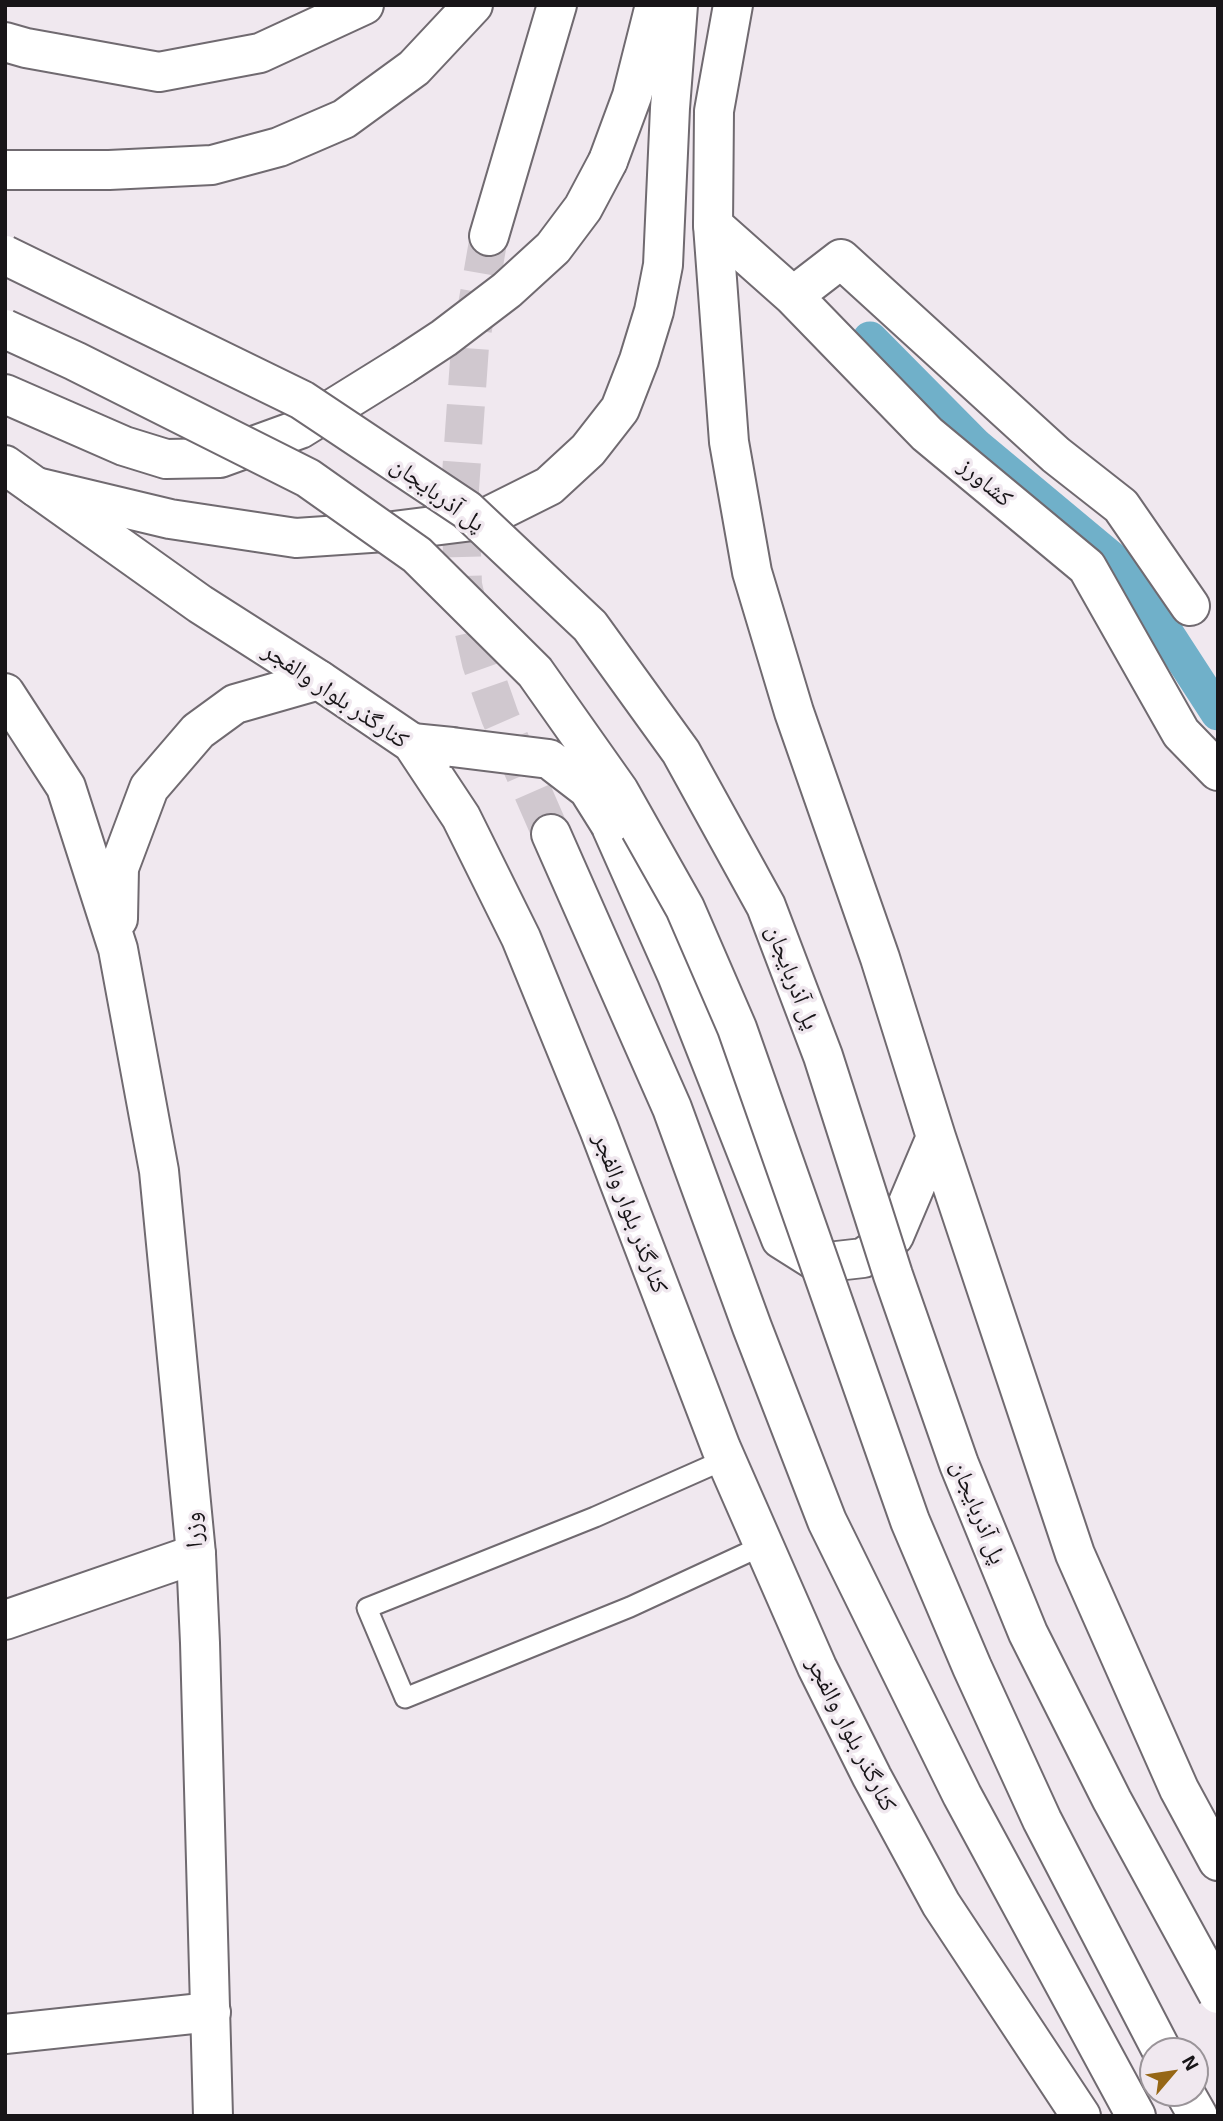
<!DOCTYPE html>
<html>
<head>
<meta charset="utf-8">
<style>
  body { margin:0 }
  #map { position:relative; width:1223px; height:2121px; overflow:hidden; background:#f0e8ef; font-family:"Exo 2",sans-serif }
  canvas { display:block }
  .frame { position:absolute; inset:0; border:7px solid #181518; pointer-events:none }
  .north { position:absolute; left:1139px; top:2037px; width:70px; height:70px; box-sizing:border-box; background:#f0e8ef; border:2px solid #9a9499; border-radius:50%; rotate:61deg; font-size:19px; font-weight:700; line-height:28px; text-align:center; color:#181518 }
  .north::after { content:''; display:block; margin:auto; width:24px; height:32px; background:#966716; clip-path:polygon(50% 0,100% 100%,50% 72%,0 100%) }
</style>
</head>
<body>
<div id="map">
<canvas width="1223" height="2121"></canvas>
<div class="frame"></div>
<div class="north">N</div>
</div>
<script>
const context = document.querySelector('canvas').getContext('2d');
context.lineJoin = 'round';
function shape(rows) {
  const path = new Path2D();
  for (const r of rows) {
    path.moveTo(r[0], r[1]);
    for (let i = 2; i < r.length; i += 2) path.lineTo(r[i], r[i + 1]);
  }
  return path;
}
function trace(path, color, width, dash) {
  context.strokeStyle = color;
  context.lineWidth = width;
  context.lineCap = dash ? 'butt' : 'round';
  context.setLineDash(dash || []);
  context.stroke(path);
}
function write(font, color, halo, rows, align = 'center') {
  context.font = font + ' "Exo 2","Noto Naskh Arabic",sans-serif';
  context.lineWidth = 7;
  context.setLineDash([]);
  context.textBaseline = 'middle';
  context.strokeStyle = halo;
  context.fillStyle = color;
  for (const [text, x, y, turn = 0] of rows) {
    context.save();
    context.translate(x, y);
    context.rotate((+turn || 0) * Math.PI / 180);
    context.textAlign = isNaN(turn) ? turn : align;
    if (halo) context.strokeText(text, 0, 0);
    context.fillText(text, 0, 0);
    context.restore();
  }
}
trace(shape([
  [870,339,976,446,1126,571,1218,713]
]), '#70b0c9', 35);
trace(shape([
  [489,236,470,346,460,489,463,585,481,663,500,717,551,834]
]), '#d0c8cf', 38, [38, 19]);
const lane = shape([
  [726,1459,595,1517,367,1608,405,1698,630,1607,764,1545]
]);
const street = shape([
  [713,225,793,296,927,434,1087,567,1181,733,1218,771],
  [793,296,841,259,1056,455,1121,506,1190,606],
  [5,1620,196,1554],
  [5,2034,211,2012]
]);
const secondary = shape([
  [5,693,66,787,118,949,159,1171,196,1554,200,1643,213,2116],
  [118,919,119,868,149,788,198,731,235,704,319,680]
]);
const primary = shape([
  [5,42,26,48,159,72,260,53,364,5],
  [5,170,109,170,212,165,279,147,344,119,414,68,473,5],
  [5,465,200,604,319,680,412,743,461,817,521,938,599,1129,721,1448,817,1667,872,1777,941,1904,1081,2116]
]);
const highway = shape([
  [733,5,714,111,713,225,729,442,752,572,794,712,880,958,936,1137,1075,1554,1179,1789,1218,1861],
  [608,161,632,96,655,5],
  [489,236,557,5],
  [5,394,124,446,166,459,220,458,300,429,403,365],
  [36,487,170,519,296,538,385,532,481,520,549,486,588,450,620,409,639,360,654,311,663,265,670,108,678,5],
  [412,743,452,747],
  [610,824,677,975,781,1239,819,1263,863,1258,894,1236,936,1137],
  [551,834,672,1108,752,1327,827,1521,962,1795,1136,2116],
  [1185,2093,1198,2116]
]);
trace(lane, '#706a70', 23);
trace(street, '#706a70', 42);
trace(secondary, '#706a70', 42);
trace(primary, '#706a70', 42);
trace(highway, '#706a70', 42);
trace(lane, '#fff', 19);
trace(street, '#fff', 38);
trace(secondary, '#fff', 38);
trace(primary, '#fff', 38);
trace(highway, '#fff', 38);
const highwayBridge = shape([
  [5,255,302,400,467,510,590,626,681,752,766,906,823,1056,893,1275,959,1464,1028,1633,1112,1800,1218,1994],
  [5,329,75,361,308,478,417,555,535,672,619,791,685,908,737,1028,910,1521,972,1667,1042,1820,1162,2051],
  [403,365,444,338,507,290,553,248,583,208,608,161],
  [452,747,549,759,588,789,610,824]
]);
trace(highwayBridge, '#706a70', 42, []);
trace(highwayBridge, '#fff', 38);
write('24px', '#181518', '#f0e8ef', [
  ["کشاورز",986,482,40],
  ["پل آذربایجان",438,494,36],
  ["کنارگذر بلوار والفجر",336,695,34],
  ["پل آذربایجان",793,977,69],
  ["کنارگذر بلوار والفجر",631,1213,69],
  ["پل آذربایجان",979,1512,68],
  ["وزرا",193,1530,-95],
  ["کنارگذر بلوار والفجر",852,1734,63]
]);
</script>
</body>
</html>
